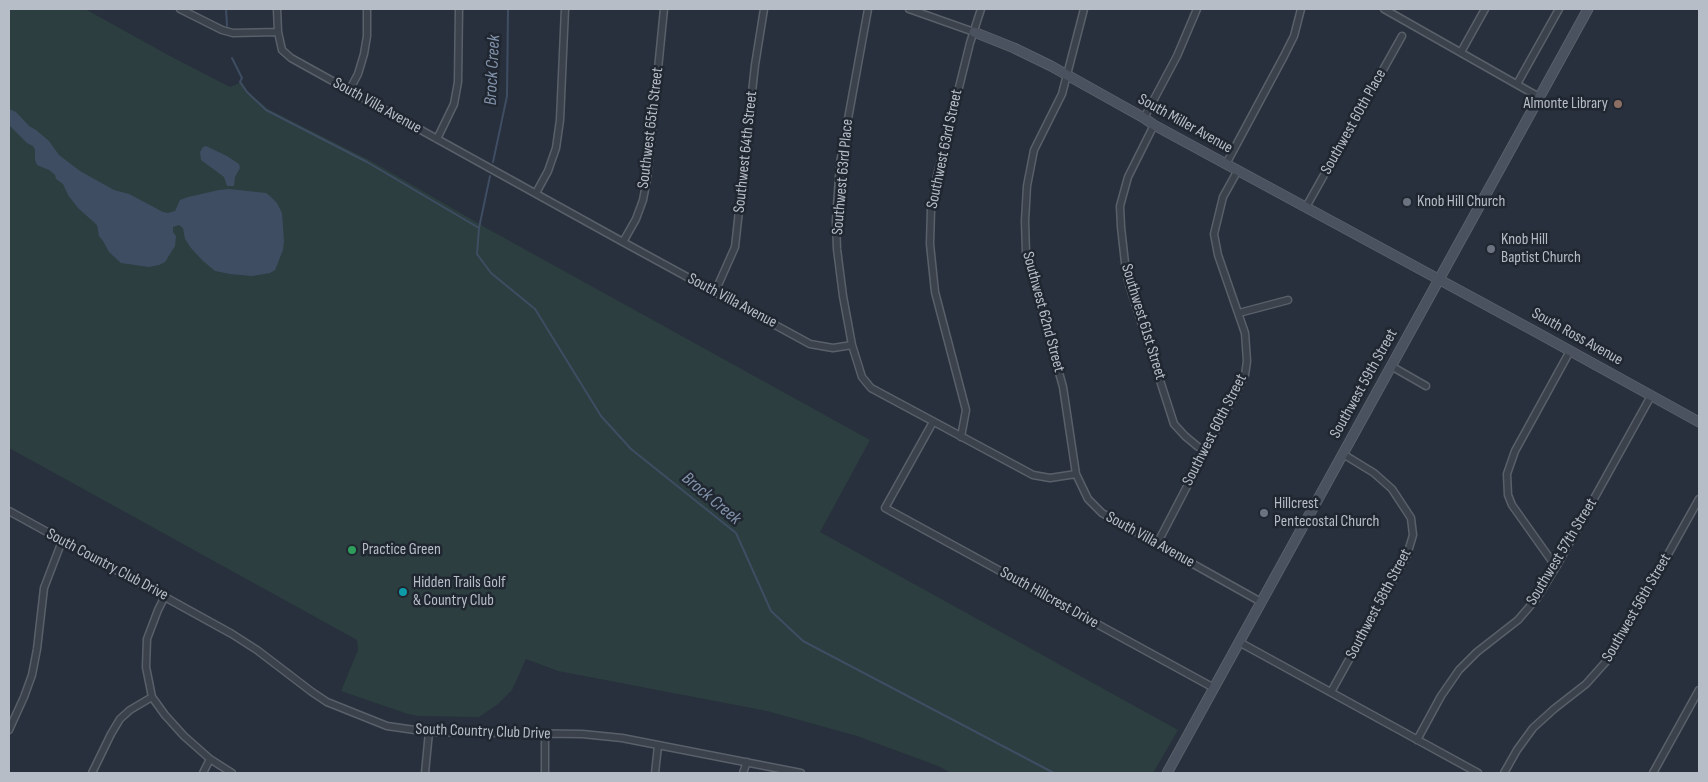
<!DOCTYPE html>
<html>
<head>
<meta charset="utf-8">
<style>
  body { margin:0 }
  #map { position:relative; width:1708px; height:782px; overflow:hidden; background:#27303c; font-family:"Sofia Sans Condensed",sans-serif }
  canvas { display:block }
  .frame { position:absolute; inset:0; border:10px solid #b7bdc7; pointer-events:none }
</style>
</head>
<body>
<div id="map">
<canvas width="1708" height="782"></canvas>
<div class="frame"></div>
</div>
<script>
const context = document.querySelector('canvas').getContext('2d');
context.lineJoin = 'round';
function paint(path, color) {
  context.fillStyle = color;
  context.fill(path, 'evenodd');
}
function shape(rows) {
  const path = new Path2D();
  for (const r of rows) {
    path.moveTo(r[0], r[1]);
    for (let i = 2; i < r.length; i += 2) path.lineTo(r[i], r[i + 1]);
  }
  return path;
}
function trace(path, color, width, dash) {
  context.strokeStyle = color;
  context.lineWidth = width;
  context.lineCap = dash ? 'butt' : 'round';
  context.setLineDash(dash || []);
  context.stroke(path);
}
function write(font, color, halo, rows, align = 'center') {
  context.font = font + ' "Sofia Sans Condensed",sans-serif';
  context.lineWidth = 5;
  context.setLineDash([]);
  context.textBaseline = 'middle';
  context.strokeStyle = halo;
  context.fillStyle = color;
  for (const [text, x, y, turn = 0] of rows) {
    context.save();
    context.translate(x, y);
    context.rotate((+turn || 0) * Math.PI / 180);
    context.textAlign = isNaN(turn) ? turn : align;
    if (halo) context.strokeText(text, 0, 0);
    context.fillText(text, 0, 0);
    context.restore();
  }
}
paint(shape([
  [9,9,85,9,170,56,230,87,242,82,248,92,268,109,371,161,488,229,870,440,820,532,1178,730,1153,773,951,773,938,766,857,736,767,711,558,671,526,659,512,690,498,704,479,717,418,716,408,714,341,691,358,650,357,640,9,448]
]), '#2c3e3f');
paint(shape([
  [9,109,16,112,29,126,36,130,49,141,59,155,80,171,114,190,129,194,163,212,168,213,175,211,180,200,188,197,219,190,229,189,266,193,270,196,277,203,282,213,284,241,283,250,275,270,270,273,252,276,230,274,215,271,202,260,191,248,185,239,183,228,179,225,173,227,173,232,176,236,175,246,165,262,159,265,149,267,121,263,109,252,103,241,99,236,97,225,78,208,68,195,63,184,56,179,55,175,49,170,37,165,35,160,35,150,33,146,27,143,9,125],
  [206,146,227,156,239,164,240,168,235,177,234,186,227,186,224,177,201,160,200,152,203,147]
]), '#3f4d63');
trace(shape([
  [226,9,227,26],
  [232,58,242,78,240,82,247,92,266,110,367,162,479,228],
  [493,162,507,96,508,9],
  [490,176,479,228,477,254,491,273,535,309,601,416,631,449,736,533,771,611,803,641,1054,773]
]), '#3f4d63', 2);
const street = shape([
  [180,9,222,30,233,33,278,32,282,50,291,58,623,242,810,344,833,348,852,345,862,377,871,388,1033,475,1050,478,1076,474,1088,499,1102,513,1261,602],
  [277,9,278,32],
  [909,9,974,32],
  [1384,9,1539,97],
  [1461,52,1485,9],
  [1517,84,1559,9],
  [349,91,358,74,364,54,367,36,367,9],
  [1144,118,1177,56,1197,9],
  [1154,125,1128,177,1120,206,1121,227,1125,263,1128,281,1174,424,1185,436,1197,446,1205,451],
  [437,139,454,104,458,82,459,9],
  [1226,164,1284,56,1294,36,1301,9],
  [536,193,548,171,556,148,560,120,565,9],
  [1306,207,1402,36],
  [623,242,636,219,643,200,647,179,664,9],
  [715,292,735,247,755,65,764,9],
  [1239,313,1288,300],
  [852,345,843,296,837,249,836,221,840,163,868,9],
  [1391,366,1426,386],
  [933,422,885,508,1214,688],
  [961,437,966,410,935,292,930,244,931,209,937,176,970,43,981,9],
  [1076,474,1063,387,1026,253,1025,221,1027,186,1034,150,1062,94,1084,9],
  [9,511,232,634,257,650,312,692,327,702,387,726,429,732,582,734,622,738,801,773],
  [1157,544,1245,375,1247,361,1245,333,1218,255,1214,234,1223,197,1238,170],
  [1556,567,1512,505,1508,495,1507,474,1515,451,1570,351],
  [165,596,158,610,147,639,146,667,152,697,165,715,184,736,210,759,232,773],
  [1239,642,1478,773],
  [1331,692,1407,555,1413,535,1411,518,1392,489,1374,473,1343,454],
  [9,730,24,697,32,675,37,649,44,588,62,541],
  [1417,740,1441,696,1459,670,1477,652,1518,620,1537,598,1556,567,1651,396],
  [92,773,111,734,120,719,130,710,152,697],
  [203,773,210,759],
  [425,773,429,732],
  [545,773,545,734],
  [655,773,658,746],
  [743,773,747,762],
  [1504,773,1517,750,1533,728,1554,709,1586,684,1611,656,1699,499],
  [1653,773,1699,690]
]);
const secondary = shape([
  [974,32,1014,48,1051,66,1144,118,1154,125,1536,332,1699,422],
  [1167,773,1588,9]
]);
trace(street, '#59606a', 9);
trace(secondary, '#59606a', 11);
trace(street, '#3b424c', 6);
trace(secondary, '#4a515f', 9);
for (const [x, y, r, color] of [
  [1618,104,5,"#8d6e63"],
  [1407,202,5,"#6b7280"],
  [1491,249,5,"#6b7280"],
  [1264,513,5,"#6b7280"],
  [352,550,5,"#2e9e5b"],
  [403,592,5,"#0f9aa8"]
]) {
  const dot = new Path2D();
  dot.arc(x, y, r, 0, 2 * Math.PI);
  context.fillStyle = color;
  context.fill(dot);
  trace(dot, '#202731', 2);
}
write('16px', '#b7bdc7', '#202731', [
  ["Almonte Library",1608,104,"right"],
  ["Knob Hill Church",1417,202],
  ["Knob Hill",1501,240],
  ["Baptist Church",1501,258],
  ["Hillcrest",1274,504],
  ["Pentecostal Church",1274,522],
  ["Practice Green",362,550],
  ["Hidden Trails Golf",413,583],
  ["& Country Club",413,601]
], 'left');
write('16px', '#b7bdc7', '#202731', [
  ["South Villa Avenue",377,106,29],
  ["Southwest 60th Place",1354,122,-61],
  ["South Miller Avenue",1185,124,29],
  ["Southwest 65th Street",651,128,-83],
  ["Southwest 63rd Street",945,149,-78],
  ["Southwest 64th Street",746,152,-84],
  ["Southwest 63rd Place",843,177,-85],
  ["South Villa Avenue",732,301,28],
  ["Southwest 62nd Street",1043,312,75],
  ["Southwest 61st Street",1143,322,73],
  ["South Ross Avenue",1577,337,29],
  ["Southwest 59th Street",1364,384,-61],
  ["Southwest 60th Street",1215,430,-63],
  ["South Villa Avenue",1150,540,29],
  ["Southwest 57th Street",1562,552,-59],
  ["South Country Club Drive",107,565,28],
  ["South Hillcrest Drive",1049,598,29],
  ["Southwest 58th Street",1379,604,-62],
  ["Southwest 56th Street",1637,608,-60],
  ["South Country Club Drive",483,732,2]
]);
write('italic 18px', '#8293ab', '#202731', [
  ["Brock Creek",493,70,-87],
  ["Brock Creek",711,499,40]
]);
</script>
</body>
</html>
